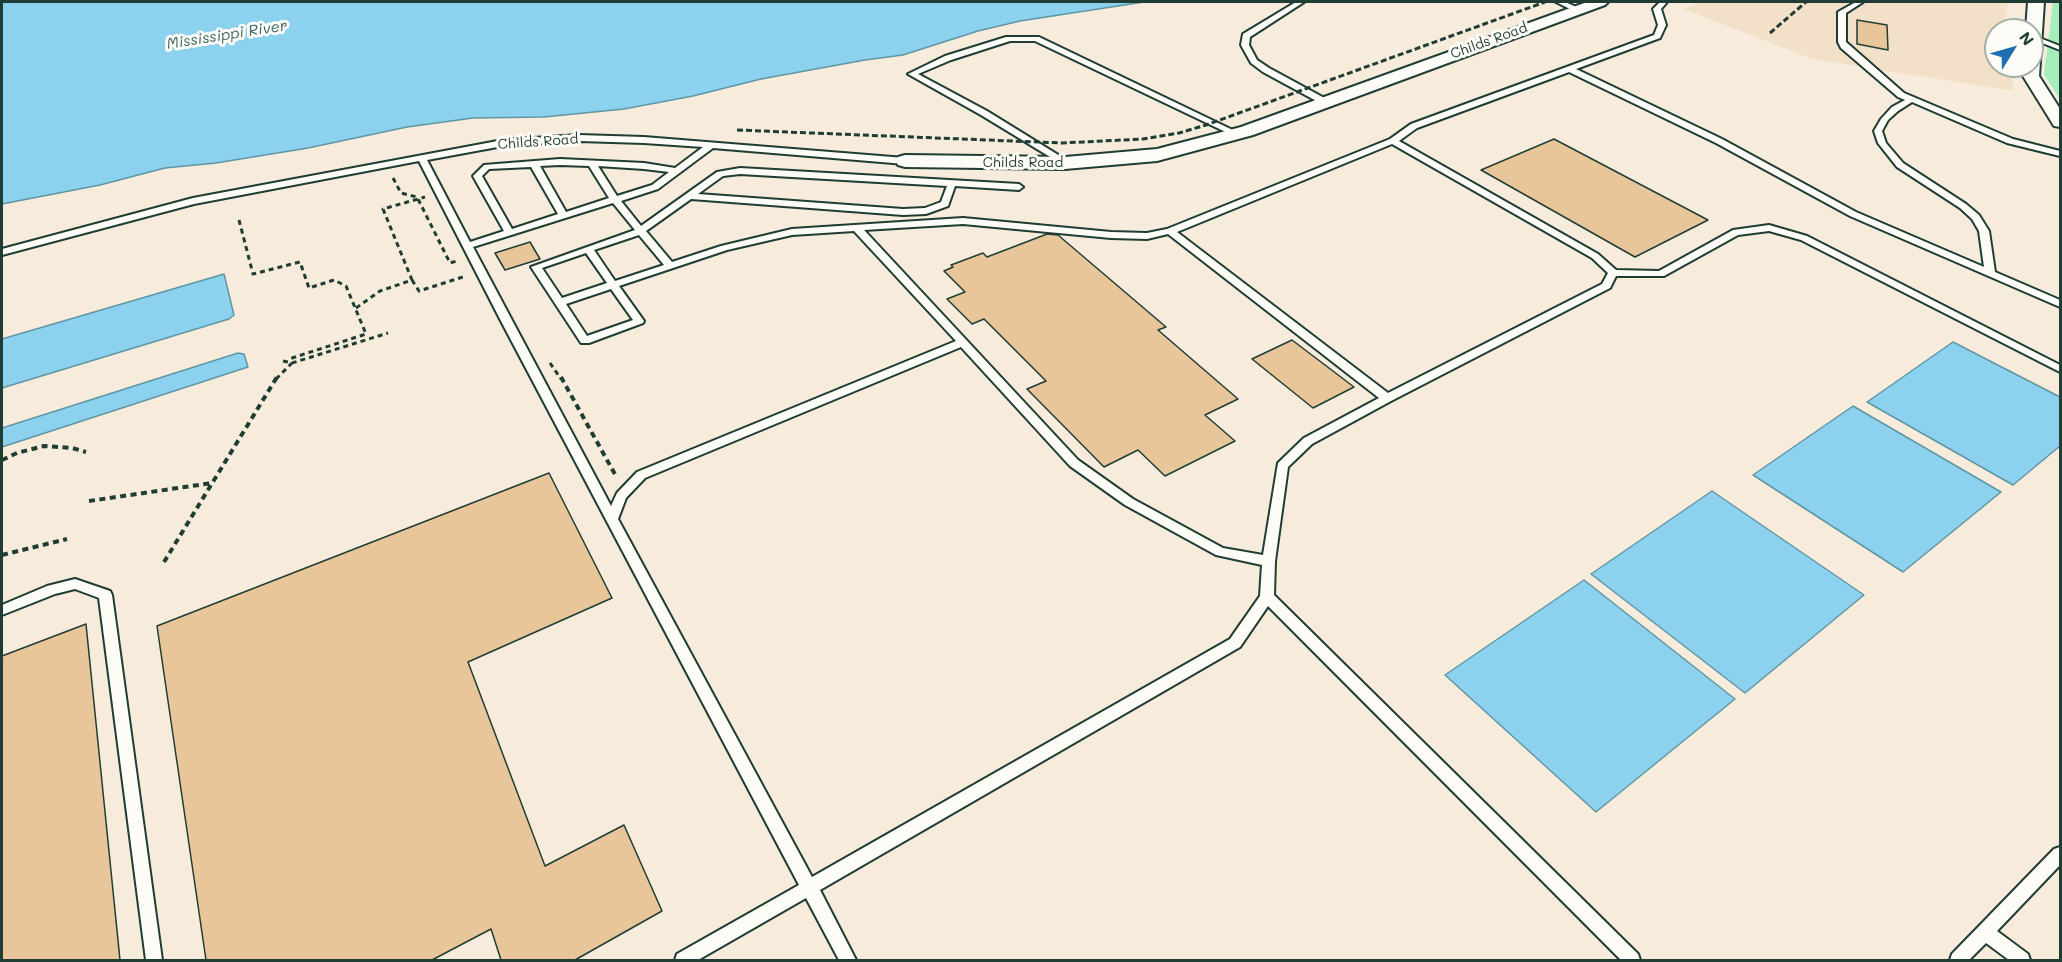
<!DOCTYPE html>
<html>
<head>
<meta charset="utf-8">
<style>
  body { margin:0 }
  #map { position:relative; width:2062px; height:962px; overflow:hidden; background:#f7ecdb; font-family:Mali,sans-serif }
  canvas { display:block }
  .frame { position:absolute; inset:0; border:3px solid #1f3d34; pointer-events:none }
  .north { position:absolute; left:1984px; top:18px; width:60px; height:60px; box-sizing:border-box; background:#fdfcf7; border:2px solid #a4b0a9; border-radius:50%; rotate:53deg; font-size:16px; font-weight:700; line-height:24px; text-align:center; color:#1f3d34 }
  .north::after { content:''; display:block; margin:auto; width:21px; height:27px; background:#1f6fb2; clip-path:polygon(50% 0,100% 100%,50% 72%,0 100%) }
</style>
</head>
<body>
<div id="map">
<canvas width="2062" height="962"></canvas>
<div class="frame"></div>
<div class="north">N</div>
</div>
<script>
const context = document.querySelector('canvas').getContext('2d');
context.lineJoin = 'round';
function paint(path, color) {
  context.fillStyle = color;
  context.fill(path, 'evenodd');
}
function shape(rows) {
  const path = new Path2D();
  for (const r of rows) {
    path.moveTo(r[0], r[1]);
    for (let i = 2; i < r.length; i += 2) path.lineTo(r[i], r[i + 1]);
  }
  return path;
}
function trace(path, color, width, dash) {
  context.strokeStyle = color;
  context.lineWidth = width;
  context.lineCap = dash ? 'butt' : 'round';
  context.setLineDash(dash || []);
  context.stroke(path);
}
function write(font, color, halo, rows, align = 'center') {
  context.font = font + ' Mali,sans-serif';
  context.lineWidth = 6;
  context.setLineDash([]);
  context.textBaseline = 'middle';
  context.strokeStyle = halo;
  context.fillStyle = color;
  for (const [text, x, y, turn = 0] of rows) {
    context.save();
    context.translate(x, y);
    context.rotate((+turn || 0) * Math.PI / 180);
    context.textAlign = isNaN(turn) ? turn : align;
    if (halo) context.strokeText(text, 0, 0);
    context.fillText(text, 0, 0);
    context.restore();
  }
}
paint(shape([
  [1701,2,2008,2,2003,30,1996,30,1996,66,2009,66,2014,91,1812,59,1684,9]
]), '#f3e0c8');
paint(shape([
  [2053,2,2060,2,2060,99,2044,75]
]), '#a6eebb');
const water = shape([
  [2,2,1144,2,1020,21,978,31,903,55,865,60,761,79,693,96,624,109,544,117,473,118,407,127,308,148,216,163,165,168,100,185,2,204,2,2],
  [224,274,234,315,229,319,2,388,2,339,224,274],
  [1953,342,2060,397,2060,446,2013,485,1867,402,1953,342],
  [238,353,244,354,248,367,2,447,2,428,238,353],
  [1853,406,2001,492,1903,572,1753,475,1853,406],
  [1712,491,1864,595,1745,693,1591,574,1712,491],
  [1584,580,1735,699,1596,812,1445,675,1584,580]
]);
paint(water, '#8cd1ee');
trace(water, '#6096a4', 1.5);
const building = shape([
  [1857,20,1887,25,1888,50,1857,44,1857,20],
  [1554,139,1708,220,1635,257,1481,170,1554,139],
  [1047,234,1058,235,1166,327,1158,330,1238,399,1205,415,1235,441,1165,476,1138,450,1104,467,1027,389,1046,381,984,319,972,324,947,299,965,292,944,271,953,267,951,265,983,253,987,257,1047,234],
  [530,242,540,259,505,270,495,253,530,242],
  [1292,340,1354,387,1313,408,1252,359,1292,340],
  [549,473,612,598,468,662,545,866,624,825,662,911,575,960,501,960,491,929,432,960,206,960,157,626,549,473],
  [86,624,120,960,2,960,2,656,86,624]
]);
paint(building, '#e9c59a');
trace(building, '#1f3d34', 1.5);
const service = shape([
  [1296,2,1304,2,1250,37,1249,45,1257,60,1269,68,1328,100,1328,104,1322,104,1263,72,1251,63,1241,45,1243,34,1296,2],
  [1556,2,1565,2,1581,9,1574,11,1556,2],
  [1660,2,1667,2,1661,9,1666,25,1660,38,1576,69,1722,139,1856,212,1984,267,1979,231,1972,219,1960,208,1897,167,1878,143,1874,131,1881,119,1892,107,1905,100,1898,97,1841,48,1838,42,1838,12,1856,2,1863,2,1846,13,1846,42,1904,93,2013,139,2060,151,2060,156,2007,143,1912,102,1898,111,1888,120,1882,131,1886,143,1903,163,1966,204,1979,215,1989,231,1995,272,2060,300,2060,307,1850,216,1716,143,1569,72,1417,128,1399,141,1598,254,1616,270,1659,271,1733,230,1769,225,1807,236,2060,365,2060,372,1801,240,1769,231,1738,235,1664,276,1616,276,1610,288,1391,401,1312,444,1288,467,1275,561,1274,595,1638,954,1640,960,1621,960,1268,606,1240,647,820,890,856,960,839,960,806,898,698,960,675,960,677,954,799,885,501,321,419,161,194,204,2,255,2,249,193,198,503,140,579,135,644,137,905,158,909,161,905,164,713,148,658,189,621,201,641,226,717,172,740,168,1019,184,1023,187,1019,190,955,186,948,206,926,214,903,215,691,199,646,231,672,262,721,246,792,229,963,218,1111,232,1147,233,1167,229,1390,139,1411,124,1654,35,1658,25,1653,9,1660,2],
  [579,141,644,143,703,147,675,168,644,163,560,159,484,165,473,176,504,231,470,242,427,160,503,146,579,141],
  [1392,144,1592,258,1608,273,1602,284,1388,393,1177,232,1392,144],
  [560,165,589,166,609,198,566,212,540,166,560,165],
  [598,166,644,169,669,172,652,185,617,196,598,166],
  [531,167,558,214,512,229,482,176,489,169,531,167],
  [740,174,947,186,941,202,925,208,903,209,698,194,723,176,740,174],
  [613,203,635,230,531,267,581,343,589,343,643,323,644,321,619,286,727,250,792,235,854,231,956,341,637,472,617,493,611,506,473,247,613,203],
  [963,224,1111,238,1147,239,1168,234,1379,398,1304,438,1278,463,1263,555,1223,548,1133,499,1078,460,864,230,963,224],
  [639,235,664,265,615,281,594,250,639,235],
  [586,253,607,283,562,298,542,268,586,253],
  [611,289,633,320,587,336,566,304,611,289],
  [961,347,1070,466,1125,505,1216,555,1262,565,1260,596,1230,639,812,877,618,519,626,498,645,478,961,347],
  [2032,35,2060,46,2060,50,2032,39,2032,35],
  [1006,37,1039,37,1241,134,1234,136,1035,41,1010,41,951,60,918,74,987,111,1068,161,1069,163,1065,166,981,115,908,74,945,56,1006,37],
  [75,579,110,591,112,595,162,960,146,960,99,598,75,589,55,594,2,615,2,605,47,586,75,579],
  [2060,847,2060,865,1997,931,2028,954,2030,960,2009,960,1986,943,1969,960,1950,960,1952,954,2054,849,2060,847]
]);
const minor = shape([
  [1587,2,1608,2,1605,5,1253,135,1157,161,1065,169,905,167,898,165,896,161,898,157,905,155,1065,157,1157,149,1241,127,1587,2],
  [2028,2,2044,2,2039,76,2060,109,2060,127,2054,126,2023,76,2024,66,2032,66,2032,30,2026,30,2028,2]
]);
trace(service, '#1f3d34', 4);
trace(minor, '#1f3d34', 4);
trace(shape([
  [393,178,401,193,417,197,450,263,457,261],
  [239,220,253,274,300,262,309,288,334,280,346,286,366,334,289,359],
  [412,280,419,291,466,276],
  [356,308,380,291,412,280,383,209,425,197],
  [283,361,292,363,388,333],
  [550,363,561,379],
  [276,379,292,363]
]), '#1f3d34', 3, [5, 4]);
trace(shape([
  [561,377,617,478],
  [2,460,17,453,44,446,72,448,86,452],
  [89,501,212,483],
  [2,555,67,539],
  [164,562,277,377]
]), '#1f3d34', 4, [6, 4.5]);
paint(service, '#fdfcf7');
paint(minor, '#fdfcf7');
trace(shape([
  [1770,33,1806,2],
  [737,130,1062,143,1143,139,1179,133,1206,125,1545,2]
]), '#1f3d34', 3, [6, 3]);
write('14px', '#1f3d34', '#fdfcf7', [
  ["Childs Road",1489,41,-20],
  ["Childs Road",538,142,-4],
  ["Childs Road",1023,163]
]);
write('italic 15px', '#3a6262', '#fdfcf7', [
  ["Mississippi River",227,35,-9]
]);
</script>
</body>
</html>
